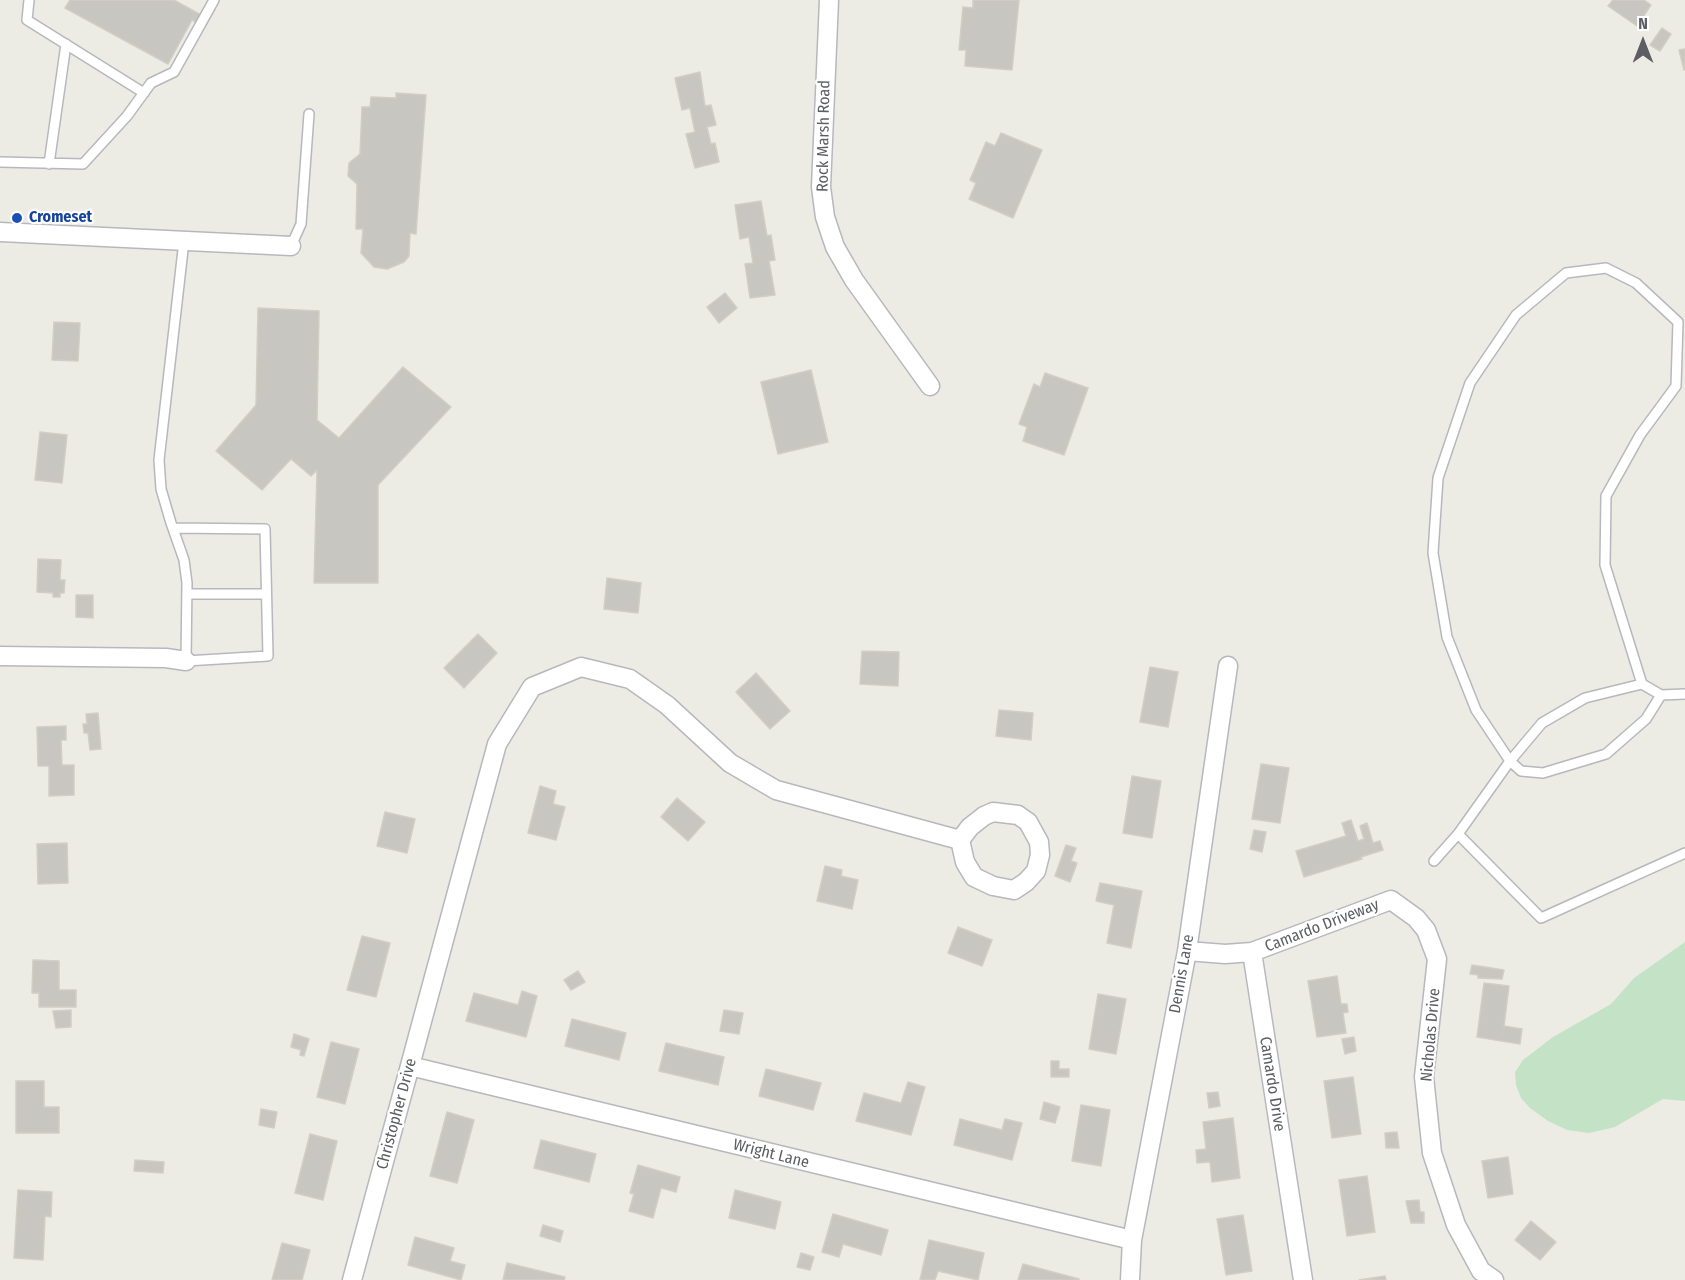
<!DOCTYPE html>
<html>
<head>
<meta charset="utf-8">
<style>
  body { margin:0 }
  #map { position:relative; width:1685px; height:1280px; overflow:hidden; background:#edece4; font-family:"Fira Sans Condensed",sans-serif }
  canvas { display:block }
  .north { position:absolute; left:1613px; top:12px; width:60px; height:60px; -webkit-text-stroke:4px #fff; paint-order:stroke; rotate:0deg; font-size:16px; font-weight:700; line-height:24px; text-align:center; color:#5c5e63 }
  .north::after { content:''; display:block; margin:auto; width:21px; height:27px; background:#5c5e63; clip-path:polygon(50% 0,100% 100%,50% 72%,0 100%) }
</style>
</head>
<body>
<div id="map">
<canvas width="1685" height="1280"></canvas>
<div class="north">N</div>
</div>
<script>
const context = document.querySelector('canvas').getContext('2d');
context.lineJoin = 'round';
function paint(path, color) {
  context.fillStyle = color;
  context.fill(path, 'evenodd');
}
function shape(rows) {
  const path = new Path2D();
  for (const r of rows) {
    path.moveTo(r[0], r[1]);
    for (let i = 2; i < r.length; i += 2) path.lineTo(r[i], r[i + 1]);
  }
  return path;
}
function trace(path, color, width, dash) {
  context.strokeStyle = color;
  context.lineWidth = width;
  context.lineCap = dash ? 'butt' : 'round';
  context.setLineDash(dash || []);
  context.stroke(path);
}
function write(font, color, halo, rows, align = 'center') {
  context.font = font + ' "Fira Sans Condensed",sans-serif';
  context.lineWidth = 4.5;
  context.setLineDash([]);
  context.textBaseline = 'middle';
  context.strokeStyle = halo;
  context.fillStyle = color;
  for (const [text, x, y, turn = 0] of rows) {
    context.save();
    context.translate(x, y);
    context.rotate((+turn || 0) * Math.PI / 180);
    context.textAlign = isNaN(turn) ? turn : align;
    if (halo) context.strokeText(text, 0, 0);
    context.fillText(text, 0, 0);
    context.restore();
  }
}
paint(shape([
  [1685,942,1685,1101,1663,1099,1615,1127,1589,1133,1567,1130,1548,1121,1530,1108,1521,1098,1516,1085,1515,1072,1523,1060,1553,1037,1611,1004,1634,978]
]), '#c3e2c6');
const building = shape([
  [70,0,174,0,203,16,198,24,192,20,168,64,65,8,70,0],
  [973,0,1019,0,1012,70,965,66,966,50,959,50,963,7,973,8,973,0],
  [1613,0,1644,0,1651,5,1637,26,1608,6,1613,0],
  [1662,28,1671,34,1660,51,1650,45,1662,28],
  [1685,49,1685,70,1684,70,1679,50,1685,49],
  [700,72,705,106,711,105,716,125,707,127,711,144,715,143,719,162,695,168,686,134,695,132,690,108,682,110,675,78,700,72],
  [396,93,426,95,416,234,410,233,409,256,404,262,387,269,374,267,361,253,363,229,356,229,357,184,348,176,349,163,360,154,362,107,370,107,371,97,396,98,396,93],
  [1001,133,1042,150,1013,218,969,199,976,183,970,180,986,142,995,146,1001,133],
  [761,201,767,236,771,235,775,260,769,261,775,295,750,298,745,264,753,263,749,237,740,239,735,205,761,201],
  [725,293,737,308,719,323,707,307,725,293],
  [258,308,319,311,317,420,339,438,403,367,451,407,378,485,378,583,314,583,317,470,311,476,291,459,262,490,216,451,256,405,258,308],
  [54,322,80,323,78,361,52,360,54,322],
  [811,370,828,442,778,454,761,382,811,370],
  [1045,373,1088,388,1064,455,1023,441,1027,427,1019,424,1034,384,1040,387,1045,373],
  [40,432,67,435,62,483,35,480,40,432],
  [38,559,61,560,60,580,65,580,64,593,60,593,60,597,53,597,53,593,37,592,38,559],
  [607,578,641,583,638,613,604,609,607,578],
  [76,595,93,595,93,618,76,617,76,595],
  [478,634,497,653,464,688,444,668,478,634],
  [862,651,899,652,898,686,860,684,862,651],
  [1150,667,1178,672,1168,727,1140,722,1150,667],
  [756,673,790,711,770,729,736,692,756,673],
  [999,710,1033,713,1031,740,996,736,999,710],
  [98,713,101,749,90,750,88,733,84,733,83,724,87,724,86,714,98,713],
  [66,726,66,740,61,740,62,765,74,765,74,795,49,796,49,766,38,766,37,727,66,726],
  [1261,764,1289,768,1280,823,1252,819,1261,764],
  [1132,776,1161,781,1152,838,1123,833,1132,776],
  [540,786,556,791,553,804,565,807,556,840,528,833,540,786],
  [677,798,705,822,688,841,661,817,677,798],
  [385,812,415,819,407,853,377,846,385,812],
  [1351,820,1358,841,1364,839,1360,826,1367,823,1373,843,1380,841,1383,850,1361,857,1362,859,1304,877,1296,851,1346,836,1342,823,1351,820],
  [1254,830,1266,832,1262,852,1250,849,1254,830],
  [67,843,68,883,38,884,37,844,67,843],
  [1066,845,1076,848,1071,861,1077,863,1070,882,1055,876,1066,845],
  [825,866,842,870,841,876,858,880,852,909,817,901,825,866],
  [1100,883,1142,891,1131,948,1107,943,1114,905,1096,901,1100,883],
  [958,927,992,940,982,966,948,953,958,927],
  [362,936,390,943,376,997,347,990,362,936],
  [33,960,59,961,59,990,76,990,76,1007,39,1007,39,993,32,993,33,960],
  [1472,965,1504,970,1502,979,1478,978,1478,975,1470,974,1472,965],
  [578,971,585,982,571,990,564,980,578,971],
  [1337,976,1341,1004,1347,1004,1348,1012,1343,1013,1346,1033,1317,1037,1308,981,1337,976],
  [1484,983,1509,986,1504,1026,1522,1029,1520,1044,1477,1037,1484,983],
  [522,991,537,996,526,1037,466,1021,474,993,518,1005,522,991],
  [1098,994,1126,999,1116,1054,1089,1049,1098,994],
  [71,1010,71,1027,56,1028,53,1011,71,1010],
  [724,1010,743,1013,739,1034,720,1031,724,1010],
  [572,1019,626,1033,619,1060,565,1046,572,1019],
  [294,1034,309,1039,304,1056,300,1055,301,1050,291,1047,294,1034],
  [1354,1037,1356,1051,1345,1054,1342,1039,1354,1037],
  [331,1042,359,1049,345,1104,317,1097,331,1042],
  [666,1043,724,1057,718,1085,659,1071,666,1043],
  [1051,1061,1059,1061,1059,1069,1069,1069,1069,1077,1051,1077,1051,1061],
  [766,1069,821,1083,813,1110,759,1096,766,1069],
  [1353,1077,1361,1134,1332,1138,1324,1081,1353,1077],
  [16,1081,44,1081,44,1107,59,1107,59,1133,16,1133,16,1081],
  [908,1082,925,1087,911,1135,856,1121,864,1093,901,1103,908,1082],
  [1218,1092,1220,1106,1209,1108,1207,1093,1218,1092],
  [1044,1102,1060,1107,1055,1123,1040,1119,1044,1102],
  [1081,1105,1110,1110,1101,1166,1072,1161,1081,1105],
  [261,1109,277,1112,274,1128,259,1125,261,1109],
  [447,1112,474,1120,457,1183,430,1176,447,1112],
  [1233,1118,1240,1178,1212,1182,1210,1162,1197,1163,1196,1150,1206,1149,1203,1122,1233,1118],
  [960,1119,1002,1130,1005,1119,1022,1123,1012,1160,954,1145,960,1119],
  [1397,1132,1399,1148,1386,1148,1385,1133,1397,1132],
  [310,1134,337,1141,323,1200,295,1193,310,1134],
  [541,1140,596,1154,589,1182,534,1168,541,1140],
  [1508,1157,1513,1194,1488,1198,1482,1161,1508,1157],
  [135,1160,164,1162,163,1173,134,1171,135,1160],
  [638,1165,680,1177,676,1192,661,1188,653,1218,629,1211,634,1194,630,1193,638,1165],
  [1367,1176,1375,1232,1347,1236,1339,1180,1367,1176],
  [18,1190,52,1192,51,1217,45,1216,43,1260,14,1258,18,1190],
  [735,1190,781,1202,775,1229,729,1218,735,1190],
  [1419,1200,1420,1212,1424,1212,1424,1223,1411,1223,1406,1201,1419,1200],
  [833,1214,888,1230,881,1255,843,1244,839,1257,822,1252,833,1214],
  [1243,1215,1252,1271,1226,1275,1217,1219,1243,1215],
  [1531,1221,1556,1242,1540,1260,1515,1240,1531,1221],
  [543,1225,563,1231,560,1242,540,1236,543,1225],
  [415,1237,454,1248,450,1261,465,1265,461,1280,408,1265,415,1237],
  [929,1240,984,1253,978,1280,938,1271,935,1280,920,1280,929,1240],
  [282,1243,310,1250,302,1280,272,1280,282,1243],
  [801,1253,814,1257,810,1270,797,1267,801,1253],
  [507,1263,565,1277,564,1280,503,1280,507,1263],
  [1023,1264,1079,1279,1079,1280,1018,1280,1023,1264],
  [1385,1276,1386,1280,1359,1280,1385,1276]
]);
paint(building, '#c8c6c0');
trace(building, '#d1cec3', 1.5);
const lane = shape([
  [29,0,27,20,144,93],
  [0,162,83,164,127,116,151,83,174,72,214,0],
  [49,164,66,44],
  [291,246,301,224,309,114],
  [173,528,265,529,268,656,186,661,187,583,184,560,171,523,161,489,159,460,184,241],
  [187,594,266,594],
  [1642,684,1585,698,1542,723,1510,761,1458,834,1541,918,1685,853],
  [1661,695,1642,684,1605,565,1606,496,1640,435,1676,386,1678,322,1636,283,1606,268,1566,273,1516,315,1470,383,1438,478,1433,553,1447,637,1476,710,1510,761,1521,771,1543,773,1606,754,1646,719,1661,695,1685,694],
  [1434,861,1458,834]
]);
const street = shape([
  [829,0,821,187,825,217,835,247,854,280,930,386],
  [0,232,291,246],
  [0,656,166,658,186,661],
  [1187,951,1225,954,1252,952,1303,1280],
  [1252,952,1391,900,1416,918,1426,930,1437,959,1424,1077,1432,1153,1456,1225,1481,1271,1494,1280],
  [410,1066,1132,1240],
  [352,1280,497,744,532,687,581,667,630,679,667,705,730,763,776,790,960,840,965,862,974,877,993,886,1014,890,1026,882,1036,871,1040,855,1039,842,1028,822,1018,815,993,812,984,816,970,827,960,840],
  [1130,1280,1132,1240,1187,951,1228,666]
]);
trace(lane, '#b6b8bd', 12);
trace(street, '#b6b8bd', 21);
trace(lane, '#fff', 9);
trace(street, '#fff', 18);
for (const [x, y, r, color] of [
  [17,218,6,"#1a4fb4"]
]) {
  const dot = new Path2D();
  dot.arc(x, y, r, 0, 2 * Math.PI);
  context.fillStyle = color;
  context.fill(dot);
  trace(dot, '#fff', 2);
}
write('16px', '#5c5e63', '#fff', [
  ["Rock Marsh Road",824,136,-89],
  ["Camardo Driveway",1322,926,-21],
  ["Dennis Lane",1182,974,-80],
  ["Nicholas Drive",1431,1035,-85],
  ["Camardo Drive",1272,1084,81],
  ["Christopher Drive",397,1114,-75],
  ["Wright Lane",771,1154,14]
]);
write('bold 16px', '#164399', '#fff', [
  ["Cromeset",29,218]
], 'left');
</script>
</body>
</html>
